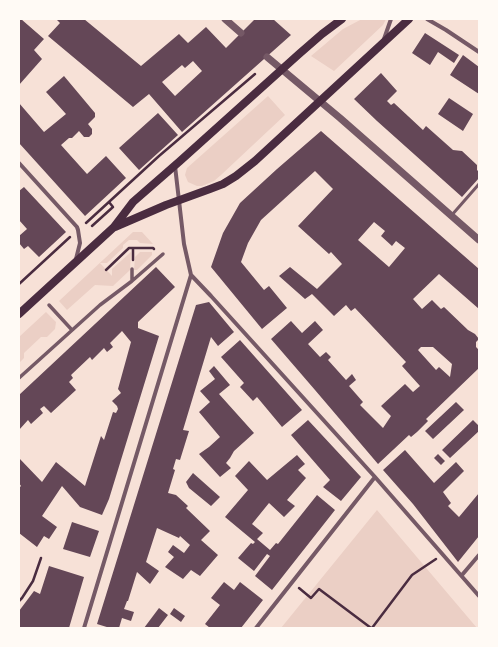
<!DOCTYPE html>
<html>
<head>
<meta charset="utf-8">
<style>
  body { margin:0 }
  #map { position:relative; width:498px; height:647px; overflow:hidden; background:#f7e1d7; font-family:"Public Sans",sans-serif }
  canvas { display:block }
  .frame { position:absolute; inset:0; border:20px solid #fffaf5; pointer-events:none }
</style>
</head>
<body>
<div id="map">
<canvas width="498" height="647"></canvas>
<div class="frame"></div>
</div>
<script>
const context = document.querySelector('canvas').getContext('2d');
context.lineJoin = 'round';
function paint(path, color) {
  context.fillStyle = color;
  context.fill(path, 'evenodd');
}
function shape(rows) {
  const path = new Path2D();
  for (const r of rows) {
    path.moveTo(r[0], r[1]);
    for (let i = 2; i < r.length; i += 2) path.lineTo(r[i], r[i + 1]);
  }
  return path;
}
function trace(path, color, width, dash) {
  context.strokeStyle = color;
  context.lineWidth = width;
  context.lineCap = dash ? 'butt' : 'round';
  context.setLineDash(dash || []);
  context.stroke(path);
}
paint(shape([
  [362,19,386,19,383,25,334,71,311,56,343,29],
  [268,96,285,115,221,175,214,181,202,186,197,186,188,182,185,175,187,168],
  [133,232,142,232,153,244,140,243,137,240,129,240,123,245,123,248,107,263,100,263,112,276,112,269,131,252,130,270,113,286,95,285,67,310,59,301],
  [140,252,152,252,152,255,137,270,134,270,135,257],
  [46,312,56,322,55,329,47,337,41,337,24,353,24,358,19,363,19,337],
  [377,510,477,628,281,628]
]), '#ebcfc5');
paint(shape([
  [19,19,21,19,44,39,34,50,42,59,19,85],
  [56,19,84,19,141,66,179,34,188,43,206,27,226,48,255,19,273,19,291,35,182,132,149,94,133,107,48,36,60,23],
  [193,61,202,71,175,96,162,82,182,65,185,68],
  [425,33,459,55,454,63,438,52,430,65,412,53],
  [463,55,479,67,479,94,450,75],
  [381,73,397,91,387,101,391,105,394,103,423,130,426,126,453,150,462,151,477,165,477,170,479,172,479,178,462,197,377,121,354,99],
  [64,76,95,113,95,117,88,124,92,129,92,134,89,137,84,137,79,131,72,138,69,138,61,145,87,174,106,156,126,178,85,216,19,143,19,103,44,132,66,114,46,92],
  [449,98,473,114,463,131,438,114],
  [158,113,178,135,139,170,119,148],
  [321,131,479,269,479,309,439,274,413,299,422,309,432,300,441,309,444,307,468,330,475,334,479,339,476,342,476,347,479,350,479,368,426,419,428,421,417,432,411,437,409,435,378,464,315,390,271,339,291,321,302,333,315,321,323,330,308,344,320,357,326,352,331,357,328,360,346,380,352,374,356,380,349,386,363,402,360,405,383,428,391,416,381,406,405,384,413,392,420,386,402,366,406,362,355,308,351,311,346,305,334,316,312,294,305,299,279,276,290,267,317,289,342,264,331,252,329,254,298,226,333,189,315,171,261,220,248,243,241,262,264,290,269,286,287,308,262,329,211,267,223,233,240,203,277,169],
  [374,222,385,231,381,236,392,246,396,241,405,248,389,267,358,240],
  [421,347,433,347,452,364,450,377,439,367,436,370,418,350],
  [24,187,66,232,39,257,28,246,24,249,19,243,19,236,27,229,19,220,19,191],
  [156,267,175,287,138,322,138,328,159,336,109,499,102,515,80,507,62,486,42,516,57,527,49,539,44,536,37,547,19,533,19,488,21,486,19,483,19,458,42,482,56,462,85,486,101,436,104,440,113,412,116,413,118,409,117,406,112,401,121,393,118,389,131,342,122,331,110,343,113,347,107,352,104,348,92,360,90,357,71,375,73,378,69,382,76,390,51,413,44,406,40,409,43,413,31,424,28,420,19,430,19,395],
  [209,302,234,332,218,346,211,337,183,430,189,431,180,460,176,459,173,469,175,470,168,493,176,495,188,506,186,508,210,531,201,540,218,555,200,576,191,570,183,579,165,567,174,557,168,552,173,545,184,553,190,545,180,536,179,538,157,528,146,562,159,571,150,584,137,572,128,601,127,601,124,609,134,612,131,621,122,618,119,628,110,628,97,624,196,305],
  [240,340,302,410,282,427,257,397,253,401,240,387,244,383,221,357],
  [214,366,230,385,219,394,254,433,234,451,230,458,226,463,231,468,220,477,199,454,209,447,220,437,199,412,210,402,200,391,215,379,209,371],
  [456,402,464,410,433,439,425,431],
  [308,420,361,477,341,501,323,487,330,480,291,435],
  [473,420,479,426,479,431,450,458,442,450],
  [405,450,434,483,456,462,464,471,443,492,451,503,448,506,459,517,479,493,479,536,458,562,413,504,383,470],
  [438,454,445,461,441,465,434,458],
  [297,455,305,464,298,470,306,478,287,500,295,506,284,517,269,503,252,524,263,533,257,539,270,550,276,543,278,544,317,495,335,510,272,590,255,576,270,556,267,554,254,571,238,558,251,543,253,544,255,542,225,517,248,490,235,476,249,461,267,480],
  [193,473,220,497,211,506,189,488,186,482],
  [72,522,99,531,90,557,63,549],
  [49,566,84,577,69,628,19,628,19,611,34,591,40,594],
  [224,582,234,590,240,582,263,600,241,628,210,628,205,624,220,605,211,598],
  [159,608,168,615,158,628,144,628],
  [174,608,185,616,181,622,170,614]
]), '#644757');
trace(shape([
  [86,223,159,156,255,74],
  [92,226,113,207,109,202],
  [133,260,133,248],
  [106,270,129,248,153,248,154,249],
  [19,284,70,237],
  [299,588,311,598,319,589,371,628],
  [19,601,22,598,33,581,41,558],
  [372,628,412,575,436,559]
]), '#4a2c40', 2.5);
trace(shape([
  [451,216,479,184]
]), '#755966', 3);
trace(shape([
  [132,281,132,269],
  [49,305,72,330],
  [19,378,100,305,132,281,163,254]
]), '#755966', 3.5);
trace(shape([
  [427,19,446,30,479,52],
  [384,39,391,19],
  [19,163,77,227,78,230,80,243,76,259],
  [191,275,211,296,375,477,479,596],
  [462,575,479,555],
  [84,628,191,275,184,244,175,166],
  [256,628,375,477]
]), '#755966', 4);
trace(shape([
  [225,19,241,33],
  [267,57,340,118,479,240]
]), '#755966', 7);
trace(shape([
  [115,227,166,205,210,189,223,184,236,176,255,161,409,19],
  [19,314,114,227,133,202,180,161,299,54,322,34,342,19]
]), '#4a2c40', 8);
</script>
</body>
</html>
